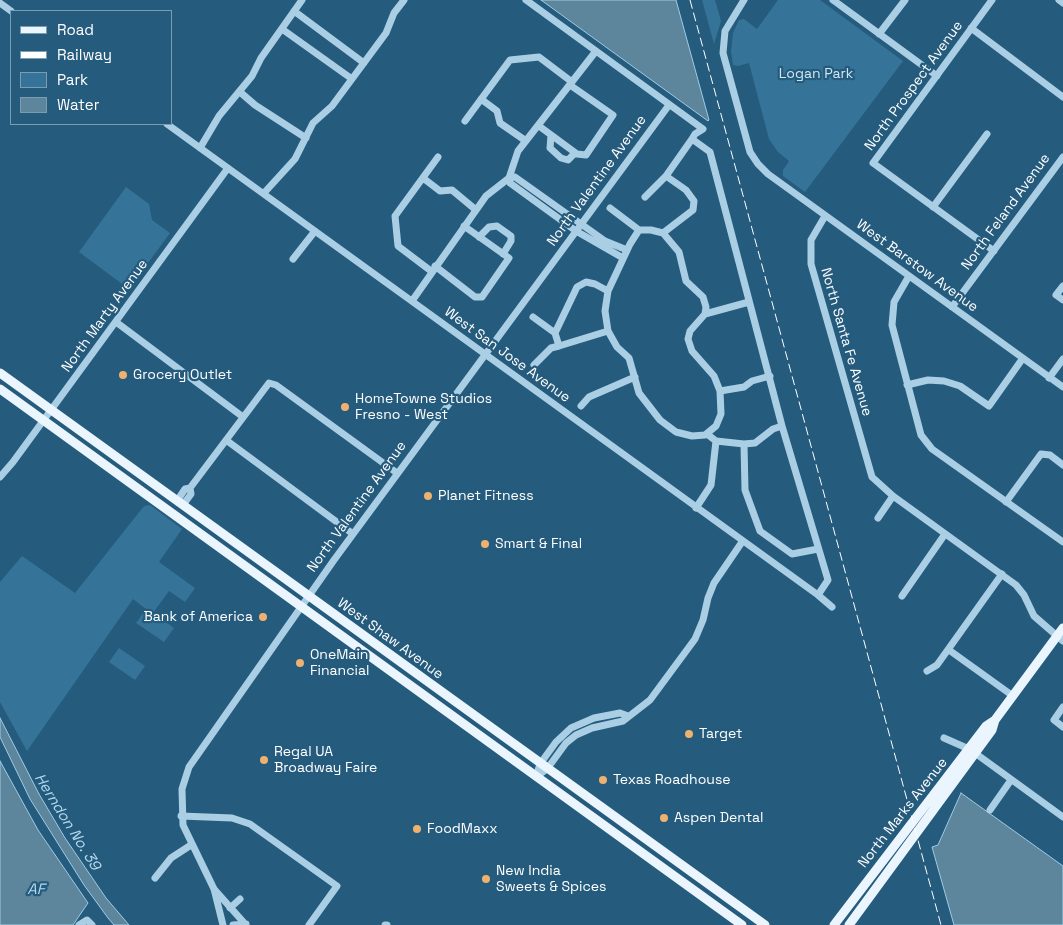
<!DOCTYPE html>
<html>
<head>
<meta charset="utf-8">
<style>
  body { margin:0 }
  #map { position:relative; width:1063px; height:925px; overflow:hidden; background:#255b7d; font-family:"Space Grotesk",sans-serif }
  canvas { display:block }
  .legend { position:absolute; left:10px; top:10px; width:162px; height:115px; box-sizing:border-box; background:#255b7d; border:1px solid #7c9db1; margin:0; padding:6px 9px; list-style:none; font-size:15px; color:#fff }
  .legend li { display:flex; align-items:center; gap:10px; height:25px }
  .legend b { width:25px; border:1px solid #7c9db1 }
</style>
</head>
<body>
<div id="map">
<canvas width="1063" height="925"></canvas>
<ul class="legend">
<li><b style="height:6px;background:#eaf5fd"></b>Road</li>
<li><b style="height:6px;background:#fff"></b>Railway</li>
<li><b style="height:14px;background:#357498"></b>Park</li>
<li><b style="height:14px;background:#5d859c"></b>Water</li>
</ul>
</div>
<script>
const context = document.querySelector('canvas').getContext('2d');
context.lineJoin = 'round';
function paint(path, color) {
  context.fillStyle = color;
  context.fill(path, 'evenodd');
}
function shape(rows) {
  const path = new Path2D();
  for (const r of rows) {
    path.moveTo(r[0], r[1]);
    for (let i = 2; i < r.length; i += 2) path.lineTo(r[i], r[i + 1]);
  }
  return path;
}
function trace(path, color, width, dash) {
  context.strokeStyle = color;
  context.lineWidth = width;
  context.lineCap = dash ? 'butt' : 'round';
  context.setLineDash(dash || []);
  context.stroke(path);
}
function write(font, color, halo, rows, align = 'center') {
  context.font = font + ' "Space Grotesk",sans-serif';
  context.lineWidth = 4.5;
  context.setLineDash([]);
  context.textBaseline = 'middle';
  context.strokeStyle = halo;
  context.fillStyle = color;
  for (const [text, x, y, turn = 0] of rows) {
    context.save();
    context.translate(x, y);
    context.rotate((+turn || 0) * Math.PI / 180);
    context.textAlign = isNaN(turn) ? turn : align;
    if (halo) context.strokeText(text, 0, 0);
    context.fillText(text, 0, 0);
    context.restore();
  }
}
paint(shape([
  [702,0,715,0,721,21,714,44],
  [778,0,820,0,903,61,805,192,783,176,783,170,789,161,778,152,769,139,749,63,738,66,733,65,731,51,733,33,739,20,744,19,757,29],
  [126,187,149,204,152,220,170,233,129,289,79,252],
  [150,505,182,529,159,562,195,588,185,602,169,591,153,613,174,628,164,642,136,623,146,609,133,599,27,751,0,702,0,582,22,556,75,593,144,506],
  [119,648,145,666,135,680,109,662]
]), '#357498');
const water = shape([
  [541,0,676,0,709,120,708,121,541,0],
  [0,718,39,794,65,838,106,898,129,925,114,925,108,918,84,885,30,799,0,737,0,718],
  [0,761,38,830,88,903,73,925,0,925,0,761],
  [961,793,1063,866,1063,925,954,925,932,847,938,845,961,793]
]);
paint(water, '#5d859c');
trace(water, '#9ecce6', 1);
trace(shape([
  [526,0,703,129,695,134,692,139],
  [744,0,725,31,723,53,750,152,758,164,768,174,1063,387],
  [833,0,937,76],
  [992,0,873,163,994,251],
  [1059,0,1063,3],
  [0,3,11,11],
  [294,11,364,63],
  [971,28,1063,97],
  [282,29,352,79],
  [879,34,905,0],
  [240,92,255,105,306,138],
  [481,99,497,111,500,123,526,141],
  [465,121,510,60,539,57,572,82],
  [167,124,818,595,832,607],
  [539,126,577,154,586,155,613,115,570,85],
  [551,135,550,148,561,158,568,160,575,153],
  [200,148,219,116,252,76,261,58,302,0],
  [423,178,440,191,452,190,476,210],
  [264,193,295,159,313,123,332,106,386,33,394,13,404,0],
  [645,197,666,176],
  [933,207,987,134],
  [610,208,639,230],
  [825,216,811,240,811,264,872,477,893,496,1016,585,1024,595,1034,616,1063,641],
  [639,230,651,230,663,233,679,252,686,281,703,297,706,307,705,314,690,331,688,339,692,351,714,376,720,391,721,414,716,426,705,435,692,436,676,432,660,420,639,393,629,358,617,347,608,331,605,311,608,291,630,244,639,230],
  [663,233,693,210,694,201,686,190,666,176,692,139,710,152,782,426,828,580,818,595],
  [479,237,489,227,497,226,511,236,511,241,503,254],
  [623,258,576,231,510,183,509,178,515,177,605,241,627,250],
  [293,259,315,231],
  [435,266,475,297,482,297,509,258,464,226],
  [431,271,398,246,395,216,438,157],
  [909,276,894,302,892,325,921,435,932,449,1063,542],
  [1063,286,1056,295,1063,300],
  [412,301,486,196,509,178,518,151,596,51],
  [952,307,1063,157],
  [705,314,749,302],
  [533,317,555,333],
  [116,322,243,417],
  [608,331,559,346,555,333,577,287,586,282,595,284,608,291],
  [534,365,551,348,559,346],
  [1049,378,1063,359],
  [907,385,928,380,944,381,960,386,989,406,1023,358],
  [720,391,744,387,752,381,770,376],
  [581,406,589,397,635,377],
  [226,440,353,534],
  [716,441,744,444,755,443,773,429,782,426],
  [744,444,745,490,760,531,792,554,818,549],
  [0,477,13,462,228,168],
  [177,501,185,489,190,488,269,383,276,385,397,473],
  [1006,502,1041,454,1050,455,1063,465],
  [183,505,191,494,190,488],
  [696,508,711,485,716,441,707,434],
  [878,518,893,496],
  [902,596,945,534],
  [949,650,1013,696],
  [927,671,937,665,1002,574],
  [1063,707,1054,720,1063,727],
  [944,738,969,749],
  [975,753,1063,817],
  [536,777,547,769,566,743,576,735,592,728,623,721,650,700,695,639,703,620,708,598,714,583,742,542],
  [536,777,540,764,556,742,571,728,594,718,620,713,628,716],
  [990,810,1011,780],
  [181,816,232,818,250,824,337,886,309,925],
  [155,878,171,858,191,845],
  [214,889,246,925],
  [230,908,240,899],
  [79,925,87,920,92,925],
  [223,925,214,889,183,825,182,789,189,767,334,560,669,105],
  [233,925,246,924],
  [385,925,387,925]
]), '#aacfe5', 7);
trace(shape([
  [0,373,765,925],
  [0,389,742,925],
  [834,925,986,726,995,720,1063,628],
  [849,925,992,730,995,720]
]), '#eaf5fd', 9);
trace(shape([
  [690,0,941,925]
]), '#fff', 1, [9, 4]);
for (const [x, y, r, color] of [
  [123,375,5,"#efb26e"],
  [345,407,5,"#efb26e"],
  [428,496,5,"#efb26e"],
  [485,544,5,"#efb26e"],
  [263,617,5,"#efb26e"],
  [300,663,5,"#efb26e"],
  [689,734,5,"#efb26e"],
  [264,760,5,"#efb26e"],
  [603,780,5,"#efb26e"],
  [664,818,5,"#efb26e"],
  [417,829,5,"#efb26e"],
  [486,879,5,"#efb26e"]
]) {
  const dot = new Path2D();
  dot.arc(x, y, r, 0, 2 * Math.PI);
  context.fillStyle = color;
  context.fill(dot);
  trace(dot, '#255b7d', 2);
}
write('14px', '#cde6f4', '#255b7d', [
  ["Logan Park",816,74]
]);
write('14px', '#fff', '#255b7d', [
  ["North Prospect Avenue",914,86,-54],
  ["North Valentine Avenue",597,181,-54],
  ["North Feland Avenue",1006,212,-54],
  ["West Barstow Avenue",917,266,36],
  ["North Marty Avenue",105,316,-54],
  ["North Santa Fe Avenue",846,342,74],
  ["West San Jose Avenue",507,355,36],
  ["North Valentine Avenue",357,507,-54],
  ["West Shaw Avenue",390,639,36],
  ["North Marks Avenue",903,813,-52]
]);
write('14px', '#fff', '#255b7d', [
  ["Grocery Outlet",133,375],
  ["HomeTowne Studios",355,399],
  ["Fresno - West",355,415],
  ["Planet Fitness",438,496],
  ["Smart & Final",495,544],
  ["Bank of America",253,617,"right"],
  ["OneMain",310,655],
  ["Financial",310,671],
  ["Target",699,734],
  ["Regal UA",274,752],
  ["Broadway Faire",274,768],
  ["Texas Roadhouse",613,780],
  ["Aspen Dental",674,818],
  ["FoodMaxx",427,829],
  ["New India",496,871],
  ["Sweets & Spices",496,887]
], 'left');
write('italic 15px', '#b5d9ed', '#255b7d', [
  ["Herndon No. 39",67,822,58],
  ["AF",36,890]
]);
</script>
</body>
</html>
